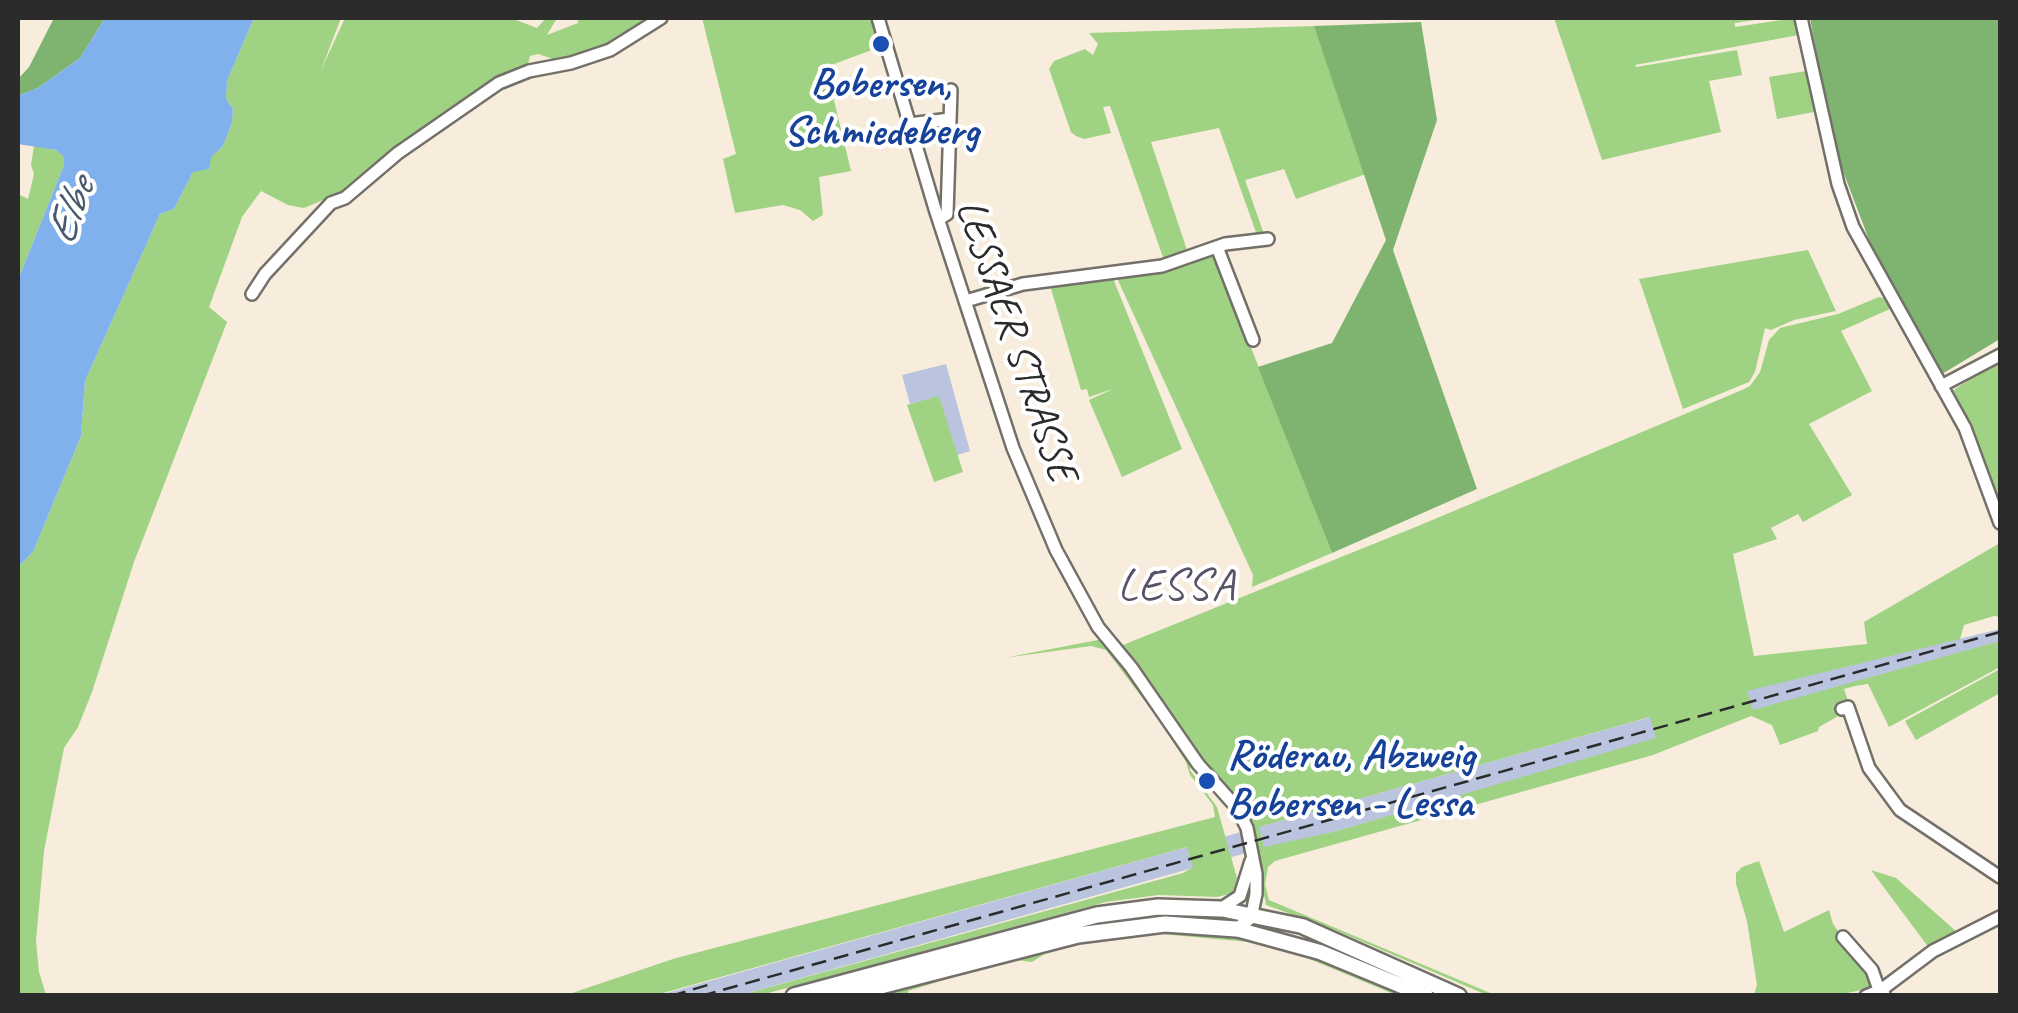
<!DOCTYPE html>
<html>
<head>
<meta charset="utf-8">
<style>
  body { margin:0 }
  #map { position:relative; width:2018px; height:1013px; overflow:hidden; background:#f8eddd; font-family:Caveat,sans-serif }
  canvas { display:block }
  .frame { position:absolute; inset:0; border:20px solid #2b2b2b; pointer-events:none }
</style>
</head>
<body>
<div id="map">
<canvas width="2018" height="1013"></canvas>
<div class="frame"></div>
</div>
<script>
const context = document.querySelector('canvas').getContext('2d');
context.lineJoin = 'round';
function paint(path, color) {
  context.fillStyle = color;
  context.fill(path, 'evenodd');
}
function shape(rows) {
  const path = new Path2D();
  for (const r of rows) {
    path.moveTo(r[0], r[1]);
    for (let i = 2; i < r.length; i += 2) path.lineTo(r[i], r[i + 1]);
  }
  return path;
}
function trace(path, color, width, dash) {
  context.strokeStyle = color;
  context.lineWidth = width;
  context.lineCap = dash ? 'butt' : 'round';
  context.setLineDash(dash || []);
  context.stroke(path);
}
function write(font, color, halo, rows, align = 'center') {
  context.font = font + ' Caveat,sans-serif';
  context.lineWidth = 8;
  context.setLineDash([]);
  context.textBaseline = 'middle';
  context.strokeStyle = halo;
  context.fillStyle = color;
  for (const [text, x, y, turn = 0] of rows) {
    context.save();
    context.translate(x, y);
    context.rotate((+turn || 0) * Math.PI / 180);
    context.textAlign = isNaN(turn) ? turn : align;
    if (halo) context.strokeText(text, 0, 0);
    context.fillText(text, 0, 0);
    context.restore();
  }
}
paint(shape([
  [946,364,970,451,957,455,939,397,910,404,902,375],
  [2000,629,2000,641,1337,831,1264,848,741,995,656,996,1747,690]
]), '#bac4de');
paint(shape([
  [254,18,341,18,321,70,345,18,511,18,537,28,546,18,557,18,547,35,578,23,577,18,659,18,628,39,559,61,538,54,530,56,527,68,341,198,323,200,304,208,288,205,261,191,242,217,209,307,227,322,134,562,92,692,78,727,64,748,44,851,36,941,39,972,46,995,18,996,18,567,33,552,81,436,85,381,160,214,174,209,193,172,223,146,232,123,233,109,226,99,227,81],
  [702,18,857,18,873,21,880,47,826,67,851,171,819,177,823,215,813,221,800,210,783,205,735,213,723,159,736,154],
  [1554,18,1768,18,1735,23,1735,27,1795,18,1799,35,1635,65,1636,67,1737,50,1742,75,1709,81,1721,132,1602,160],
  [1314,26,1366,174,1296,199,1284,169,1245,180,1265,237,1258,238,1219,128,1151,142,1189,256,1165,263,1110,106,1103,107,1111,133,1084,139,1076,136,1071,132,1049,69,1054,61,1085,49,1093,55,1098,44,1089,33],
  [1806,71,1814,112,1777,119,1769,77],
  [34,146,56,150,63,156,64,165,18,280,18,194,28,199,34,174,31,165],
  [1808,250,1836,311,1794,320,1771,330,1765,328,1755,372,1749,382,1683,409,1639,279],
  [1209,256,1220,259,1250,345,1332,553,1252,587,1253,575,1116,276,1176,267],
  [1112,276,1182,449,1122,477,1089,400,1113,389,1089,397,1087,389,1081,390,1049,282],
  [1879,297,1887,299,1892,308,1841,331,1872,391,1809,424,1852,495,1803,522,1798,514,1771,528,1777,539,1733,554,1754,656,1867,644,1864,622,2000,543,2000,617,1994,616,1964,625,1960,639,1747,691,1753,710,2000,641,2000,667,1889,727,1868,684,1855,686,1844,689,1849,704,1847,711,1819,727,1818,731,1780,745,1772,725,1751,716,1653,755,1275,861,1268,867,1265,884,1269,900,1495,995,1487,995,1335,930,1266,905,1262,885,1259,884,1261,868,1246,810,1208,771,1123,645,1418,526,1742,390,1750,386,1760,372,1769,340,1780,328,1838,314],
  [1650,717,1656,738,1337,831,1264,847,1259,827],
  [2000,360,2000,505,1978,445,1952,391],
  [939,396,963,472,934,482,907,405],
  [1103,639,1127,669,1192,764,1190,770,1217,807,1237,878,1234,893,1217,897,1159,895,1106,902,761,995,741,995,1183,873,1193,867,1187,847,656,995,563,996,676,958,1215,817,1213,805,1190,775,1186,762,1157,717,1106,650,1091,646,1004,658],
  [2000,669,2000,693,1916,740,1905,721],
  [1759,861,1784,932,1829,910,1833,924,1869,973,1872,988,1832,996,1754,995,1757,985,1747,921,1736,884,1736,873,1742,867],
  [1871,870,1896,878,1958,933,1929,948],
  [1150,930,1229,935,1284,945,1350,970,1384,988,1411,995,1396,995,1307,958,1259,943,1161,934,1102,938,1048,952,1032,962,1016,960,996,964,908,991,908,995,862,996,1065,942]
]), '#9fd282');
paint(shape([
  [54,18,105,18,80,58,38,88,18,96,18,79,29,67],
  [1810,18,2000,18,2000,339,1942,374,1879,266,1833,145],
  [1421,22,1437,120,1393,250,1477,489,1332,553,1258,367,1332,343,1386,240,1314,26]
]), '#7fb470');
paint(shape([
  [105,18,254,18,227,81,226,99,233,109,232,123,223,146,211,157,209,169,193,172,174,209,160,214,85,381,81,436,33,552,18,567,18,280,64,165,63,156,56,150,18,144,18,96,38,88,80,58]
]), '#81b1ec');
const minor = shape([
  [878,18,935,209,1013,448,1056,550,1098,627,1131,667,1198,764,1237,808,1247,828,1256,874,1256,894,1251,918,1236,929],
  [1801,18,1838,184,1853,227,1965,428,2000,523],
  [909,124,950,119],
  [939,219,947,214,951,90],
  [1217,247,1253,340],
  [252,294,265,274,331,203,345,198,398,153,499,83,529,71,571,63,610,50,661,18],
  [966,301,1023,284,1162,266,1225,244,1268,239],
  [1941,386,2000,355],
  [1842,709,1848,707,1869,768,1900,810,2000,877],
  [1220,909,1240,896,1251,861],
  [1843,937,1872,970,1878,987,1884,994],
  [1866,996,1881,990,1933,951,2000,917]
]);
const major = shape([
  [1220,909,1302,926,1459,996],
  [1236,929,1320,952,1426,996]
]);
const highway = shape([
  [794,996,1097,915,1158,907,1220,909],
  [842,996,1078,935,1165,924,1236,929]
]);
trace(minor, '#736f69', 16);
trace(major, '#736f69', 19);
trace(highway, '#736f69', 20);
trace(minor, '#fff', 11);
trace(major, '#fff', 14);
trace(highway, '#fff', 15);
trace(shape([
  [671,996,711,984],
  [701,996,2000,632]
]), '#2b2b2b', 2.5, [15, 8]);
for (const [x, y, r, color] of [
  [881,44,10,"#1a4fb4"],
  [1207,781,10,"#1a4fb4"]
]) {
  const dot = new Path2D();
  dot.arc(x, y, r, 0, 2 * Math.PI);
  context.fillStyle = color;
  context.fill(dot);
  trace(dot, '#fff', 4);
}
write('bold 42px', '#164399', '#fff', [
  ["Bobersen,",881,85],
  ["Schmiedeberg",881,133],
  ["Röderau, Abzweig",1227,757,"left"],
  ["Bobersen - Lessa",1227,805,"left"]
]);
write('42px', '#2b2b2b', '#fff', [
  ["LESSAER STRASSE",1015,341,71]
]);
write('italic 45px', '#495a6f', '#fff', [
  ["Elbe",72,212,-69]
]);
context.letterSpacing = '2.5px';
write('45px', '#595266', '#fff', [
  ["LESSA",1177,587]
]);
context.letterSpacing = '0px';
</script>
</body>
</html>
